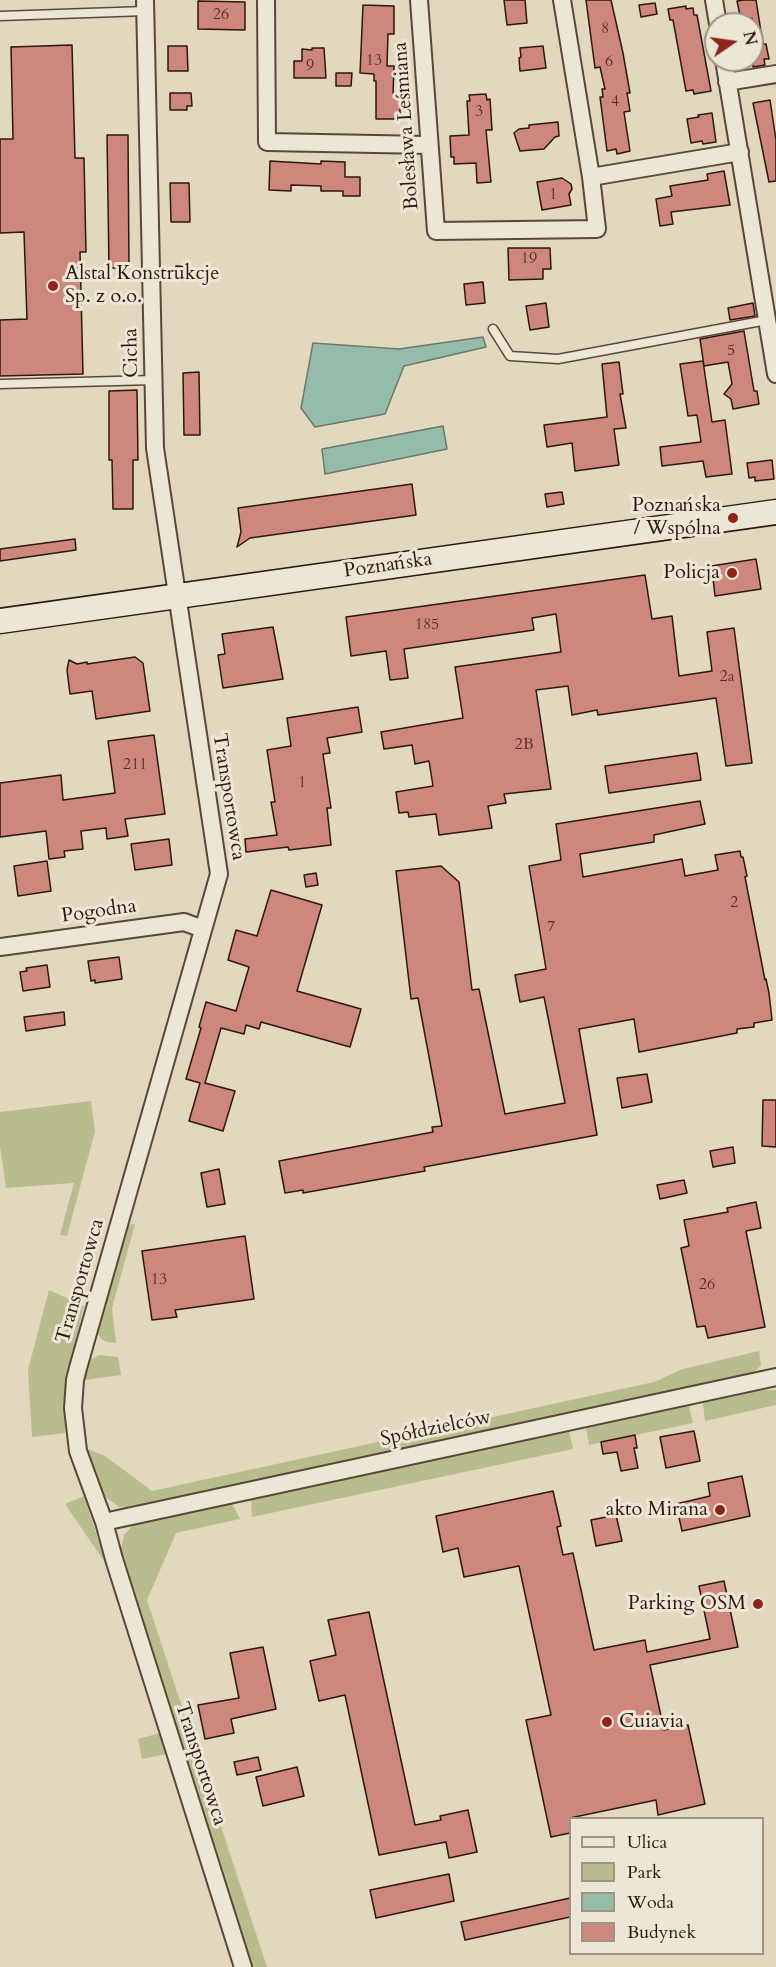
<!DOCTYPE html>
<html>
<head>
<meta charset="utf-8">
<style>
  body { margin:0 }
  #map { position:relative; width:776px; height:1967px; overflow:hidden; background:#e1d8be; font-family:Cardo,serif }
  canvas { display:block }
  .legend { position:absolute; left:569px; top:1817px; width:195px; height:138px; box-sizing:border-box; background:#ece6d5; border:2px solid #a09385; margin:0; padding:8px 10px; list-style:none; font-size:18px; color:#2e170c }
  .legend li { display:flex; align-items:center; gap:12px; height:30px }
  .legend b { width:30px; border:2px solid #a09385 }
  .north { position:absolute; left:704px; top:12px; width:60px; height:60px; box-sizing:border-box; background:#ece6d5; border:2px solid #a09385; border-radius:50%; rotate:77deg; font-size:16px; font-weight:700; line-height:24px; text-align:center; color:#2e170c }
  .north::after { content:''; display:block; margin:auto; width:21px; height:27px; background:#8f2418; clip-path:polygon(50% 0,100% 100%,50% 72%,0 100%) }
</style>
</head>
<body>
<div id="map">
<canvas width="776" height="1967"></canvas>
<ul class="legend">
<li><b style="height:8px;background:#ece6d5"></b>Ulica</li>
<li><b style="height:16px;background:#b9bd8d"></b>Park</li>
<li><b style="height:16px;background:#95bbab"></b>Woda</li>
<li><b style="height:16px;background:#ce877c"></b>Budynek</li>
</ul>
<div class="north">N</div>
</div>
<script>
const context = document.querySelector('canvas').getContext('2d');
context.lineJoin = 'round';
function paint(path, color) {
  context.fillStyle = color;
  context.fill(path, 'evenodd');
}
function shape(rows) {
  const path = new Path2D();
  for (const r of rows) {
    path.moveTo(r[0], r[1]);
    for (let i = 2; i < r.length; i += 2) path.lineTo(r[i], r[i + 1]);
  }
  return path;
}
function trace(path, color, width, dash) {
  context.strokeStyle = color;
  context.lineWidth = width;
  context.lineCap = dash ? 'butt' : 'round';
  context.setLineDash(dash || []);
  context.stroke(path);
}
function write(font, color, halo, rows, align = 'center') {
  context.font = font + ' Cardo,serif';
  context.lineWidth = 6;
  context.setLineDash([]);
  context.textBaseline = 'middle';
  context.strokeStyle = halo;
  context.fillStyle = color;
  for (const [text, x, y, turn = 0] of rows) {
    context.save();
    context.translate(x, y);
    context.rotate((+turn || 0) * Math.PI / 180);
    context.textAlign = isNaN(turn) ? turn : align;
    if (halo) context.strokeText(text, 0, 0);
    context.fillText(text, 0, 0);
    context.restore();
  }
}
paint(shape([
  [91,1101,95,1131,67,1236,60,1235,74,1183,6,1188,0,1146,0,1112],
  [135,1224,112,1308,116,1343,107,1342,101,1339,96,1330,126,1225],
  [49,1290,84,1306,65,1387,65,1433,32,1437,28,1370],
  [759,1351,761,1365,750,1376,128,1507,119,1507,107,1498,100,1491,92,1468,88,1449,105,1456,152,1491,654,1382,683,1369],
  [99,1355,118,1357,121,1375,85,1380,88,1361],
  [760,1390,776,1390,776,1405,705,1421,703,1403],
  [689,1406,693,1423,589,1445,586,1427],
  [569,1431,573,1449,252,1517,251,1498],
  [84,1496,106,1564,65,1504],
  [231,1501,240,1519,176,1533,147,1600,267,1967,250,1967,122,1559,121,1550,124,1535,136,1522],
  [160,1733,167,1754,142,1759,138,1739]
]), '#b9bd8d');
const water = shape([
  [483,337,486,347,404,366,385,414,315,427,301,408,313,343,399,349,483,337],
  [443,426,447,449,325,474,322,449,443,426]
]);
paint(water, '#95bbab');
trace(water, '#6c796b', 1.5);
const building = shape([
  [504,0,525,0,527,23,507,25,504,0],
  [586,0,611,0,623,53,630,93,627,93,630,111,624,112,630,151,617,154,616,149,607,151,600,97,603,97,602,89,605,89,600,67,595,68,586,0],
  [744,0,756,0,763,44,766,44,769,59,764,59,765,65,753,67,752,18,741,20,737,1,744,0],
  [198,1,245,2,245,30,198,29,198,1],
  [655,3,657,14,641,17,639,5,655,3],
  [363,5,394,6,394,34,388,34,387,66,394,66,393,95,400,95,400,119,376,119,376,81,374,81,374,74,360,73,363,5],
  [686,6,686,9,693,8,694,15,697,15,711,91,694,94,693,90,686,91,673,20,670,20,668,9,686,6],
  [72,45,75,158,84,158,86,252,80,252,83,374,0,376,0,320,27,319,24,232,0,233,0,139,13,139,11,47,72,45],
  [168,46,187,46,188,71,168,71,168,46],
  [543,46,546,68,520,71,519,58,521,57,520,48,543,46],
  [312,48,324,48,326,78,294,78,294,61,302,61,302,49,312,50,312,48],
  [336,73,352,73,351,86,336,86,336,73],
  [170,93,191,93,192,106,187,106,187,110,170,110,170,93],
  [486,94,487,100,490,99,492,130,486,130,491,182,477,183,476,163,454,164,454,157,451,157,450,136,469,135,467,101,470,101,469,95,486,94],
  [770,100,776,140,776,181,769,182,753,103,770,100],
  [712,113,716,142,703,144,702,141,691,143,687,119,699,117,698,115,712,113],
  [558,122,559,136,555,137,544,149,520,151,514,133,519,129,529,128,529,125,558,122],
  [107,135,128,135,129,268,109,268,107,135],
  [270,161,321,164,321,161,345,162,345,177,360,177,360,196,343,196,343,191,321,191,321,186,291,185,291,191,269,190,270,161],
  [724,171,730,205,671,212,673,224,660,226,656,199,672,196,670,186,708,180,707,174,724,171],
  [562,178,571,184,572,189,569,194,571,205,542,210,537,182,562,178],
  [170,183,189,183,190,222,171,222,170,183],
  [508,248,550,248,551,269,543,269,543,279,509,280,508,248],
  [176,266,190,267,190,281,175,280,176,266],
  [483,282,485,303,466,305,464,284,483,282],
  [546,303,549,327,530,330,526,306,546,303],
  [753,303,755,316,730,320,728,308,753,303],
  [744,331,754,391,757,391,759,404,733,409,731,399,724,394,732,384,728,362,704,366,700,339,744,331],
  [703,361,712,422,725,420,732,474,706,477,703,461,662,466,660,447,701,442,697,415,688,416,680,364,703,361],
  [619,362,623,394,620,394,626,428,614,429,619,465,575,471,572,443,547,447,544,425,607,417,602,364,619,362],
  [199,372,200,435,184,435,183,373,199,372],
  [137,390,138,460,133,460,133,509,113,509,112,460,109,460,109,391,137,390],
  [772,460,774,479,755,481,755,477,749,478,747,463,772,460],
  [412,484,416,515,250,538,237,547,241,532,238,508,412,484],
  [562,492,564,504,547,507,545,494,562,492],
  [75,539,76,550,0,561,0,549,75,539],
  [756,559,761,589,715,596,713,578,706,579,705,567,756,559],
  [645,575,652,619,672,616,679,676,712,671,707,632,734,628,752,763,726,766,716,698,598,715,597,710,572,715,568,686,536,690,551,789,504,794,506,803,488,806,492,828,439,835,436,814,409,817,408,812,399,813,396,792,433,786,429,761,415,764,412,745,384,749,381,732,463,718,455,667,561,652,556,614,532,618,534,630,404,649,408,678,390,680,386,651,351,656,346,617,645,575],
  [273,627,283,679,223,688,218,655,225,654,222,634,273,627],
  [135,657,143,663,150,711,96,719,92,691,70,694,67,670,69,660,77,664,87,662,87,664,135,657],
  [358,707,362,732,327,738,330,753,323,754,331,808,327,808,331,845,289,850,288,847,246,852,245,839,277,835,271,802,275,802,267,750,291,746,287,718,358,707],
  [154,735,165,814,125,819,128,836,107,839,106,828,81,831,83,849,64,851,65,857,49,859,46,831,0,837,0,783,61,775,63,800,115,793,108,741,154,735],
  [697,753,701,780,609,793,605,766,697,753],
  [700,801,705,824,654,835,654,842,580,854,583,877,682,859,685,876,718,870,715,855,740,851,741,857,743,857,747,876,745,877,765,980,766,979,769,993,772,1020,754,1023,754,1027,737,1029,737,1033,639,1052,634,1019,579,1029,597,1135,424,1167,425,1171,303,1193,303,1190,285,1193,279,1161,433,1132,432,1127,442,1126,418,998,411,999,396,871,441,866,459,882,472,990,479,989,505,1114,565,1103,544,997,520,1002,515,975,546,969,529,866,561,860,556,824,700,801],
  [169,839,172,865,135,870,131,844,169,839],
  [47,861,51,891,18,896,14,866,47,861],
  [316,873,318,885,306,887,304,875,316,873],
  [271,890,322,905,297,991,361,1009,350,1047,261,1022,259,1029,246,1025,244,1034,221,1028,205,1083,235,1091,223,1131,189,1121,200,1083,186,1079,201,1028,199,1027,206,1002,236,1011,249,967,228,960,236,930,257,936,271,890],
  [119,957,122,979,95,983,95,980,91,981,88,961,119,957],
  [47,965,50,987,23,991,20,972,27,971,26,968,47,965],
  [64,1012,65,1025,26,1031,24,1017,64,1012],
  [647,1074,652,1102,622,1108,617,1078,647,1074],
  [763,1100,776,1100,776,1147,762,1146,763,1100],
  [733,1147,735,1163,713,1167,710,1151,733,1147],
  [219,1169,225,1204,207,1207,201,1173,219,1169],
  [684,1180,687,1193,660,1199,657,1185,684,1180],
  [756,1202,761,1228,746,1231,765,1327,708,1338,705,1326,697,1327,681,1248,689,1246,684,1220,728,1212,727,1208,756,1202],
  [245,1236,254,1299,175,1310,177,1317,152,1320,142,1251,245,1236],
  [694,1431,700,1461,666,1468,660,1437,694,1431],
  [635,1435,637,1448,634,1448,638,1468,621,1471,617,1452,603,1454,601,1442,635,1435],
  [742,1476,750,1516,682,1531,676,1504,710,1496,708,1483,742,1476],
  [553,1491,561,1526,557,1527,563,1555,573,1553,594,1650,645,1640,647,1652,710,1639,699,1586,724,1581,738,1647,650,1665,664,1730,688,1725,705,1804,658,1815,656,1800,570,1818,570,1833,551,1837,526,1720,551,1715,519,1566,464,1577,458,1548,443,1552,436,1516,553,1491],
  [616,1515,622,1541,596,1546,591,1520,616,1515],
  [369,1612,415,1825,441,1820,440,1816,468,1810,477,1852,449,1858,446,1842,379,1855,345,1695,319,1701,310,1661,336,1655,328,1620,369,1612],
  [263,1647,276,1709,231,1719,234,1733,205,1739,198,1705,239,1698,230,1653,263,1647],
  [258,1757,261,1770,237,1775,234,1762,258,1757],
  [297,1767,304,1796,263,1806,256,1777,297,1767],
  [449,1874,454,1901,376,1918,370,1890,449,1874],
  [570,1898,570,1917,465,1940,461,1922,570,1898]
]);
paint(building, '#ce877c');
trace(building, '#2e170c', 1.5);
const service = shape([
  [0,16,146,11],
  [493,329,510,356,558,359,767,320],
  [0,384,154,380]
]);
const minor = shape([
  [145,0,155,448,219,874,78,1368,75,1380,73,1408,78,1451,104,1522,114,1559,243,1967],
  [266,0,267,142,429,145],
  [419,0,436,231,597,229,591,177],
  [562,0,591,177,740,152],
  [714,0,718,24],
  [724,60,776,374],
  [727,82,776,74],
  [0,947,184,922,203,929],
  [104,1522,776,1377]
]);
const secondary = shape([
  [0,621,776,512]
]);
trace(service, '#5b4738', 11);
trace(minor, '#5b4738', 20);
trace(secondary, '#2e170c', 27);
trace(service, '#ece6d5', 8);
trace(minor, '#ece6d5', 16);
trace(secondary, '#ece6d5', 24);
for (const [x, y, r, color] of [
  [53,286,6,"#8f2418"],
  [733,518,6,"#8f2418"],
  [732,573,6,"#8f2418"],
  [720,1510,6,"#8f2418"],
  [758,1604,6,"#8f2418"],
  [607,1722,6,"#8f2418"]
]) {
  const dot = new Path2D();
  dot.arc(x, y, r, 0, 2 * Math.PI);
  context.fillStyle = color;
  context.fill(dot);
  trace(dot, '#ece6d5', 2);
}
write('16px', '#563328', null, [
  ["26",221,15],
  ["8",605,29],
  ["13",374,61],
  ["6",609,62],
  ["9",310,66],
  ["4",615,102],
  ["3",479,112],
  ["1",553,195],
  ["19",529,259],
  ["5",731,351],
  ["185",427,625],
  ["2a",727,677],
  ["2B",524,745],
  ["211",135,765],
  ["1",302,783],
  ["2",734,903],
  ["7",551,927],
  ["13",159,1280],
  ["26",707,1285]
]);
write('20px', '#2e170c', '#ece6d5', [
  ["Bolesława Leśmiana",407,126,-94],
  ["Cicha",132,353,-91],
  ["Poznańska",388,566,-8],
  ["Transportowca",228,797,81],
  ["Pogodna",99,912,-8],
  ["Transportowca",81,1281,-74],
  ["Spółdzielców",436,1429,-12],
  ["Transportowca",200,1764,72]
]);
write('20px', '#2e170c', '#ece6d5', [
  ["Alstal Konstrukcje",65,274,"left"],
  ["Sp. z o.o.",65,297,"left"],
  ["Poznańska",721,506],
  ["/ Wspólna",721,529],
  ["Policja",720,573],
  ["akto Mirana",708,1510],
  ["Parking OSM",746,1604],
  ["Cuiavia",619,1722,"left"]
], 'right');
</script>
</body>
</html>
